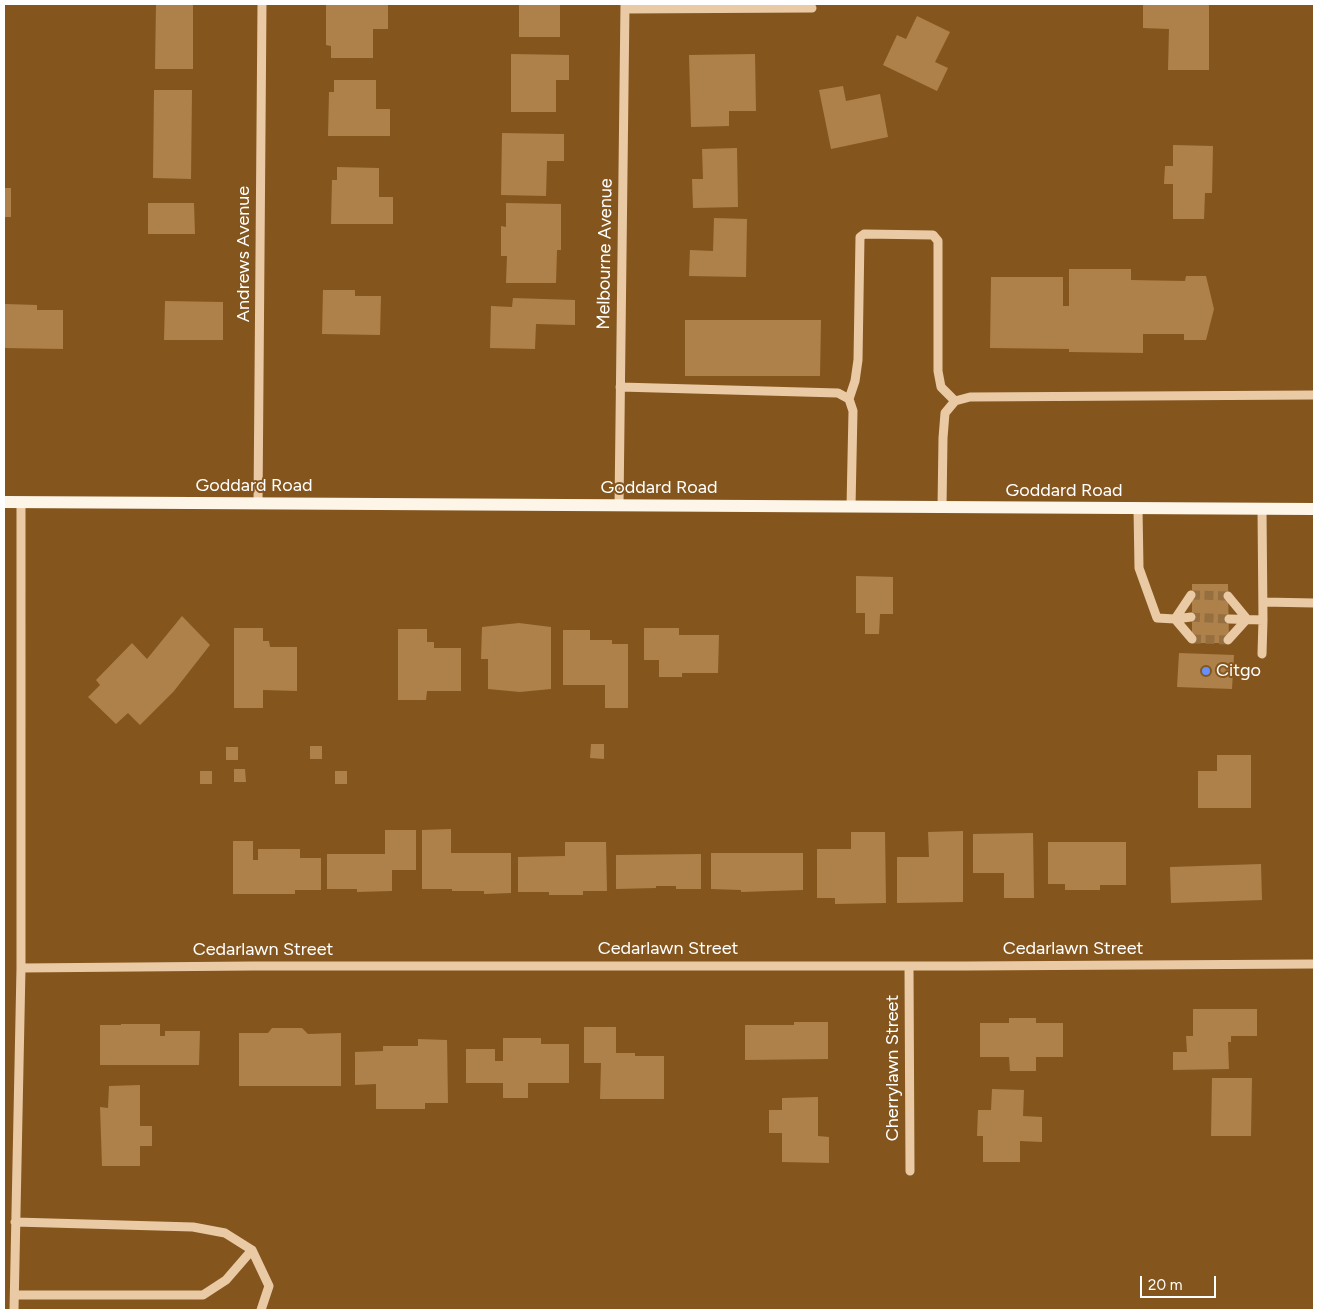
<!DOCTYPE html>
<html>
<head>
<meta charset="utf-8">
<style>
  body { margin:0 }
  #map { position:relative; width:1318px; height:1314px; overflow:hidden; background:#84561e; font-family:Figtree,sans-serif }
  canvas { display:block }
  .frame { position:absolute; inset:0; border:5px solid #fff; pointer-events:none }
  .scale { position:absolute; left:1140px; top:1276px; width:76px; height:22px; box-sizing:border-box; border:2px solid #fff; border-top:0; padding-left:6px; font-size:15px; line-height:18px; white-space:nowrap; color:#fff; -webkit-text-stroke:4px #84561e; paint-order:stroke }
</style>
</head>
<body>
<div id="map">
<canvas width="1318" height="1314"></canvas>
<div class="frame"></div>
<div class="scale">20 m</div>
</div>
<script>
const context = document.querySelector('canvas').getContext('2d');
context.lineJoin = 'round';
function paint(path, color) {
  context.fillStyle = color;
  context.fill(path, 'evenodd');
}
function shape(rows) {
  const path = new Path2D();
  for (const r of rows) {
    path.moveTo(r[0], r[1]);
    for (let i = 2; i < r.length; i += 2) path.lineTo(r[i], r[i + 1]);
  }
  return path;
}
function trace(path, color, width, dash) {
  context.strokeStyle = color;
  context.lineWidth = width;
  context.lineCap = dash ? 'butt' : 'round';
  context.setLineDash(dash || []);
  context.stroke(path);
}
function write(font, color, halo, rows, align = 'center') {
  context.font = font + ' Figtree,sans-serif';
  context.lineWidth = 4;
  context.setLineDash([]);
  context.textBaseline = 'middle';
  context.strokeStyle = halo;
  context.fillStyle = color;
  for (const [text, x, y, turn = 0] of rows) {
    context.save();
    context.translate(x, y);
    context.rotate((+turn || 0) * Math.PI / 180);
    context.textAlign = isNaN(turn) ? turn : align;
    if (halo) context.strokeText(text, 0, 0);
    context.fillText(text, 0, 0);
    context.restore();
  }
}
paint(shape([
  [156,4,193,4,193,69,155,69],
  [326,4,388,4,388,29,373,29,373,58,331,58,331,46,326,45],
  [519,4,560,4,560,37,519,37],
  [1143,4,1209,4,1209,70,1168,70,1169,29,1143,28],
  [917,16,950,32,935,62,948,68,937,91,883,65,897,35,906,39],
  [511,54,569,55,569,80,556,80,556,112,511,112],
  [755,54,756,111,729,111,729,126,691,127,689,55],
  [334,80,376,80,376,109,390,109,390,136,328,136,329,92,334,92],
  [843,86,846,101,880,94,888,137,831,149,819,90],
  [154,90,192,90,191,179,153,178],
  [502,133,564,134,564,161,547,161,546,196,501,195],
  [1173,145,1213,146,1212,193,1205,193,1204,219,1173,219,1173,184,1164,184,1165,166,1173,166],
  [737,148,738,207,693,208,692,179,703,179,702,149],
  [337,167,379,168,379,197,393,197,393,224,331,224,332,180,337,180],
  [4,188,11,188,11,217,4,217],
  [148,203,194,203,195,234,148,234],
  [506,203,561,204,561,250,557,250,556,283,506,283,507,256,501,256,501,226,506,227],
  [714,218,747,219,746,277,689,276,690,250,713,251],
  [1069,269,1131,269,1131,280,1185,281,1186,276,1206,276,1214,309,1206,340,1184,340,1184,334,1143,334,1143,353,1069,352,1069,349,990,348,991,277,1063,277,1063,306,1069,306],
  [323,290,355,290,355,296,381,296,380,335,322,334],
  [513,298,575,300,575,325,536,324,535,349,490,348,491,306,512,307],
  [165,301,223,302,223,340,164,340],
  [5,304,37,305,37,310,63,310,63,349,4,348],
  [685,320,821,320,820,376,685,376],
  [856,576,893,577,893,614,880,614,879,634,865,634,865,613,856,613],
  [1192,584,1228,584,1229,643,1192,643],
  [182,616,210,645,174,691,140,725,128,713,116,724,88,697,100,685,96,680,132,643,147,659],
  [519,623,551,627,551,689,520,692,488,689,488,659,481,659,482,627],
  [234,628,263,628,263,641,269,641,270,647,297,647,297,691,263,690,263,708,234,708],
  [644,628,679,628,679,635,719,635,718,673,682,673,682,677,659,677,659,660,644,660],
  [398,629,427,629,427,642,434,642,434,648,461,648,461,691,427,691,426,700,398,700],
  [563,630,590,630,590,640,612,640,612,644,628,644,628,708,605,708,605,685,563,685],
  [1179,653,1234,655,1232,689,1177,687],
  [591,744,604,744,604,759,590,758],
  [310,746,322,746,322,759,310,759],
  [226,747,238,747,238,760,226,760],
  [1217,755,1251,755,1251,808,1198,808,1198,771,1217,771],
  [234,769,245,769,246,782,234,782],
  [200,771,212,771,212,784,200,784],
  [335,771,347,771,347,784,335,784],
  [451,829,451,853,511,853,511,893,484,894,484,891,452,891,452,889,422,889,422,830],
  [385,830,416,830,416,870,392,870,392,891,357,892,357,889,327,889,327,854,385,854],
  [963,831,963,902,897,903,897,857,929,857,928,832],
  [851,832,885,832,886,903,835,904,835,898,817,898,817,849,851,849],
  [1033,833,1034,898,1004,898,1004,873,973,873,973,834],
  [233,841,253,841,253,860,258,860,258,849,300,849,300,858,321,858,321,890,295,890,295,894,233,894],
  [565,842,606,842,607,891,583,891,583,895,549,895,549,892,518,892,518,857,565,856],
  [1048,842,1126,842,1126,885,1100,885,1100,890,1065,890,1065,884,1048,884],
  [711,853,803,853,803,890,741,892,741,890,711,889],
  [701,854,701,889,676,889,676,886,656,886,656,888,616,889,616,855],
  [1261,864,1262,900,1171,903,1170,867],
  [1193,1009,1257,1009,1257,1036,1231,1036,1231,1042,1228,1042,1229,1069,1173,1070,1173,1052,1187,1052,1186,1036,1193,1036],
  [1009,1018,1036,1018,1036,1023,1063,1023,1063,1057,1036,1057,1036,1071,1010,1071,1009,1057,980,1057,980,1023,1009,1023],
  [794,1022,828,1022,828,1059,745,1060,745,1025,794,1025],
  [121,1024,160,1024,160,1036,165,1036,165,1031,200,1031,199,1065,100,1065,100,1025,121,1025],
  [584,1027,616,1027,616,1053,635,1053,635,1056,664,1056,664,1099,600,1099,601,1063,584,1063],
  [272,1028,302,1028,308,1034,341,1033,341,1086,239,1086,239,1033,268,1033],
  [503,1038,541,1038,541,1044,569,1044,569,1083,528,1083,528,1098,503,1098,503,1083,466,1083,466,1049,495,1049,495,1061,503,1061],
  [418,1039,447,1040,448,1103,425,1103,425,1109,376,1109,376,1084,355,1085,355,1052,383,1051,383,1046,418,1046],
  [1212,1078,1252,1078,1251,1136,1211,1136],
  [140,1085,140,1126,152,1126,152,1146,140,1146,140,1166,102,1166,100,1107,108,1108,109,1086],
  [992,1089,1024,1090,1023,1116,1042,1117,1042,1142,1020,1141,1020,1162,983,1162,983,1136,977,1136,978,1110,991,1110],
  [818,1097,818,1136,829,1137,829,1163,782,1162,782,1133,769,1133,769,1110,782,1110,782,1098]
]), '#af814a');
trace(shape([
  [1191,595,1228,596],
  [1191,617,1229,619],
  [1192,639,1228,640]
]), '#966f40', 9, [9, 4.5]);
trace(shape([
  [625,9,812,8],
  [620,387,838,393,849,399,853,411,851,507],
  [849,399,855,381,858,360,860,237,864,234,933,235,938,241,938,371,941,387,955,401],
  [258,504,262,4],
  [619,506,625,4],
  [942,508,943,438,945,413,955,401,970,397,1314,395],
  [1138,508,1139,568,1157,618,1175,619,1191,595],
  [1228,596,1247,619,1228,640],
  [1263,602,1314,603],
  [1191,617,1175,619,1192,639],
  [1229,619,1263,620,1262,509],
  [1262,654,1263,620],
  [909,966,910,1171],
  [21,968,252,966,966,966,1314,964],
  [15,1222,193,1227,225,1233,252,1250,269,1286,261,1310],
  [15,1295,203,1295,226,1280,252,1250],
  [14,1310,21,968,21,503]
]), '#eacaa5', 9);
trace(shape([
  [4,502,1314,509]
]), '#fef5e9', 12);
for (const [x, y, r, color] of [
  [1206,671,5,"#6491f9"]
]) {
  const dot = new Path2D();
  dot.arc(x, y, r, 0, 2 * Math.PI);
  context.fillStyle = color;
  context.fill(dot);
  trace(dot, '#84561e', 2);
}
write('18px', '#fff', '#84561e', [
  ["Andrews Avenue",244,254,-90],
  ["Melbourne Avenue",605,254,-89],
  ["Goddard Road",254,486],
  ["Goddard Road",659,488],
  ["Goddard Road",1064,491],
  ["Cedarlawn Street",668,949],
  ["Cedarlawn Street",1073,949],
  ["Cedarlawn Street",263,950],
  ["Cherrylawn Street",893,1068,-90]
]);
write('18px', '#fff', '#84561e', [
  ["Citgo",1216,671]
], 'left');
</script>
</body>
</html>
